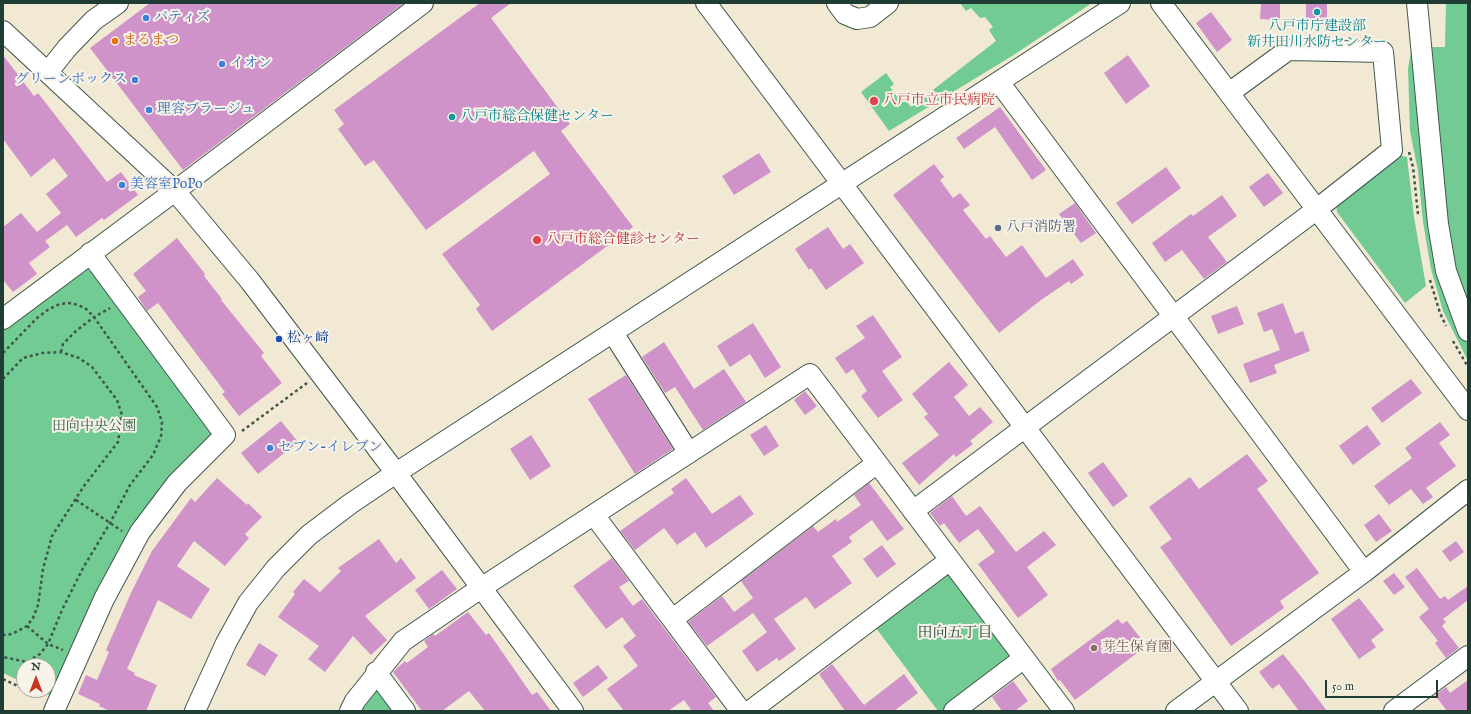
<!DOCTYPE html>
<html>
<head>
<meta charset="utf-8">
<style>
  body { margin:0 }
  #map { position:relative; width:1471px; height:714px; overflow:hidden; background:#f1e9d3; font-family:"IM FELL English",serif }
  canvas { display:block }
  .frame { position:absolute; inset:0; border:4px solid #1f3d34; pointer-events:none }
  .north { position:absolute; left:16px; top:658px; width:40px; height:40px; box-sizing:border-box; background:#f7f3e8; border:1px solid #a1aaa0; border-radius:50%; rotate:0deg; font-size:11px; font-weight:700; line-height:16px; text-align:center; color:#1f3d34 }
  .north::after { content:''; display:block; margin:auto; width:14px; height:18px; background:#c8321e; clip-path:polygon(50% 0,100% 100%,50% 72%,0 100%) }
  .scale { position:absolute; left:1325px; top:680px; width:113px; height:18px; box-sizing:border-box; border:2px solid #1f3d34; border-top:0; padding-left:5px; font-size:12px; line-height:14px; white-space:nowrap; color:#1f3d34; -webkit-text-stroke:3px #f7f3e8; paint-order:stroke }
</style>
</head>
<body>
<div id="map">
<canvas width="1471" height="714"></canvas>
<div class="frame"></div>
<div class="north">N</div>
<div class="scale">50 m</div>
</div>
<script>
const context = document.querySelector('canvas').getContext('2d');
context.lineJoin = 'round';
function paint(path, color) {
  context.fillStyle = color;
  context.fill(path, 'evenodd');
}
function shape(rows) {
  const path = new Path2D();
  for (const r of rows) {
    path.moveTo(r[0], r[1]);
    for (let i = 2; i < r.length; i += 2) path.lineTo(r[i], r[i + 1]);
  }
  return path;
}
function trace(path, color, width, dash) {
  context.strokeStyle = color;
  context.lineWidth = width;
  context.lineCap = dash ? 'butt' : 'round';
  context.setLineDash(dash || []);
  context.stroke(path);
}
function write(font, color, halo, rows, align = 'center') {
  context.font = font + ' "IM FELL English","Noto Serif JP",serif';
  context.lineWidth = 4;
  context.setLineDash([]);
  context.textBaseline = 'middle';
  context.strokeStyle = halo;
  context.fillStyle = color;
  for (const [text, x, y, turn = 0] of rows) {
    context.save();
    context.translate(x, y);
    context.rotate((+turn || 0) * Math.PI / 180);
    context.textAlign = isNaN(turn) ? turn : align;
    if (halo) context.strokeText(text, 0, 0);
    context.fillText(text, 0, 0);
    context.restore();
  }
}
paint(shape([
  [960,3,1092,3,1012,56,889,131,861,92,886,73,894,84,890,87,898,98,902,95,911,107,996,41,989,30,993,27,985,17,980,18,971,8,966,11],
  [1446,3,1468,3,1468,361,1443,311,1431,269,1423,222,1418,171,1410,131,1408,68,1411,52,1414,47,1445,47],
  [1397,155,1407,157,1414,217,1426,286,1405,303,1337,212,1336,204],
  [82,268,91,269,211,430,211,438,181,468,51,696,38,690,48,690,48,666,24,666,24,683,3,673,3,328],
  [946,574,952,575,1011,653,1010,660,942,711,938,711,876,628],
  [381,689,397,711,358,711,371,690]
]), '#71cb93');
paint(shape([
  [150,3,404,3,183,170,90,48],
  [480,3,511,3,491,18,570,124,561,131,633,227,492,331,476,309,480,305,442,254,550,174,534,151,426,230,374,160,365,166,338,129,344,124,334,110],
  [1261,3,1280,3,1280,20,1260,19],
  [1306,3,1327,3,1327,21,1306,21],
  [1211,12,1232,40,1217,52,1196,23],
  [3,55,34,96,38,93,107,182,121,172,138,195,104,220,102,218,76,237,67,225,45,241,50,247,29,263,37,274,13,292,3,280,3,227,21,213,37,232,61,213,46,194,68,176,54,158,31,177,3,139],
  [1128,55,1150,86,1126,104,1104,73],
  [1000,107,1046,170,1032,180,995,127,964,149,956,138],
  [759,153,771,172,734,195,722,176],
  [934,164,944,177,940,180,953,198,960,193,970,205,963,210,986,239,990,236,1006,257,1022,245,1046,278,1073,259,1084,275,1071,284,1069,281,1041,300,999,333,893,195],
  [1166,167,1181,188,1132,224,1116,203],
  [1268,173,1283,193,1264,207,1249,187],
  [1222,195,1237,216,1208,237,1227,262,1204,279,1182,250,1165,262,1152,243,1191,214,1193,216],
  [1075,203,1096,233,1081,243,1059,214],
  [828,227,843,249,850,244,864,263,826,290,811,268,809,270,795,249],
  [177,238,205,274,204,276,222,299,221,300,264,353,261,356,282,383,239,416,222,394,225,392,158,303,147,311,138,297,146,291,133,274],
  [1283,303,1295,334,1303,331,1310,351,1274,365,1277,373,1250,383,1243,364,1280,350,1272,329,1264,332,1257,313],
  [1237,306,1244,324,1218,334,1211,316],
  [873,315,902,357,882,371,903,400,878,418,861,396,867,391,853,369,846,374,835,358,865,338,856,326],
  [753,323,781,367,765,378,750,354,730,367,717,346],
  [664,342,694,389,724,369,746,402,703,430,675,387,665,393,642,357],
  [949,362,968,385,954,397,969,416,980,407,993,422,970,441,973,444,956,457,954,454,919,485,902,463,939,435,924,417,928,414,912,394],
  [626,375,673,449,635,474,588,399],
  [1411,379,1422,393,1382,423,1371,408],
  [805,391,817,406,805,415,794,400],
  [281,421,298,442,258,474,241,453],
  [1440,422,1450,435,1439,443,1456,466,1426,488,1433,497,1423,504,1411,489,1389,505,1374,486,1412,458,1405,448],
  [766,425,779,446,764,456,750,435],
  [1367,425,1381,444,1353,465,1339,446],
  [531,435,551,466,530,480,510,449],
  [1247,454,1268,481,1257,489,1319,573,1280,601,1284,608,1231,646,1160,547,1172,539,1149,507,1190,477,1199,489],
  [1103,462,1128,496,1113,507,1088,473],
  [217,478,247,505,248,503,262,517,245,534,249,538,225,566,194,541,177,566,210,589,191,619,158,600,127,669,135,673,134,675,157,685,146,711,110,711,99,706,100,704,78,694,86,675,97,680,109,652,106,650,131,593,152,551,191,498,195,502],
  [686,478,712,514,740,495,754,514,706,548,695,532,677,545,664,528,635,550,620,531,674,493,671,489],
  [869,483,904,529,887,541,872,520,849,537,852,542,832,556,852,583,815,609,806,597,774,619,796,649,779,661,777,658,757,672,742,651,767,632,753,613,707,646,688,622,722,596,734,612,753,598,741,581,813,526,818,532,836,519,837,522,861,505,854,495],
  [952,496,966,516,980,506,1016,552,1044,531,1056,545,1027,567,1048,595,1018,618,978,564,995,552,978,529,959,543,944,523,940,526,930,513],
  [1379,514,1392,531,1376,542,1364,525],
  [379,539,396,563,401,558,416,578,365,616,387,640,371,655,353,636,325,672,308,659,319,646,278,617,295,594,293,592,304,579,320,592,341,571,338,568],
  [1456,541,1464,552,1450,562,1442,551],
  [882,545,896,564,877,578,863,559],
  [612,558,629,581,619,587,633,606,642,599,716,697,708,703,714,711,692,711,684,700,668,711,624,711,607,689,638,666,623,646,636,636,622,617,606,629,573,586],
  [1417,568,1440,599,1445,596,1448,600,1468,586,1468,600,1443,619,1446,622,1442,626,1459,648,1446,658,1435,643,1438,641,1419,617,1429,609,1405,577],
  [442,570,457,589,429,609,415,590],
  [1394,573,1405,587,1394,595,1383,581],
  [1359,598,1384,630,1371,640,1376,647,1359,659,1331,619],
  [468,612,486,635,489,633,532,695,537,692,551,711,485,711,469,691,442,711,422,711,393,672,405,661,407,663,428,647,424,641,433,634,435,636],
  [1118,619,1122,624,1127,621,1143,641,1137,645,1141,650,1075,700,1060,680,1058,681,1051,669],
  [259,643,278,655,265,676,246,665],
  [1283,654,1303,679,1327,711,1299,711,1279,684,1272,689,1259,672],
  [832,664,864,705,904,674,918,693,894,711,845,711,819,674],
  [598,665,608,678,583,697,573,683],
  [1468,680,1468,711,1447,711,1435,695,1446,687,1450,693],
  [1013,681,1028,701,1015,711,1002,711,992,697]
]), '#cf93c9');
const minor = shape([
  [706,3,1238,711],
  [837,3,845,14,857,19,870,17,888,3],
  [1161,3,1468,410],
  [1417,3,1438,224,1446,271,1468,331],
  [3,31,175,191,250,281,396,473,573,711],
  [48,72,67,48,94,20,118,3],
  [999,82,1364,572],
  [3,319,183,185,423,3],
  [613,333,689,453],
  [913,511,1308,216,1392,150,1383,52,1288,50,1229,93],
  [594,515,741,711],
  [673,619,877,463],
  [376,672,405,711],
  [54,711,104,599,140,532,177,483,225,435,90,253],
  [195,711,226,643,248,603,276,568,309,535,350,504,396,473,1120,3],
  [350,711,355,701,403,641,481,588,810,374,1064,711],
  [750,711,950,560],
  [954,711,1024,658],
  [1176,711,1364,572,1468,490],
  [1394,711,1468,656]
]);
trace(minor, '#3e574c', 22);
trace(shape([
  [1409,152,1413,167,1418,214],
  [1430,280,1440,313,1446,326],
  [1453,341,1468,367],
  [61,352,63,344,76,331,94,317,110,308],
  [3,353,37,318,49,309,60,304,72,303,85,308,94,317,157,407,162,422,161,436,153,455,130,485,110,523,83,568,62,610,48,644,40,654,27,662,3,657],
  [3,379,23,358,42,353,61,352,79,358,92,367,117,400,122,415,118,442,84,486,52,536,43,569,38,605,33,618,27,626,12,634,3,635],
  [242,431,307,383],
  [76,500,122,531],
  [27,626,48,644,63,650],
  [3,679,24,689],
  [26,690,42,697]
]), '#3e574c', 2.5, [3, 3]);
trace(minor, '#fff', 20);
for (const [x, y, r, color] of [
  [1317,12,4,"#0f9aa8"],
  [146,18,4,"#3f7fe0"],
  [115,41,4,"#e8710a"],
  [222,64,4,"#3f7fe0"],
  [135,80,4,"#3f7fe0"],
  [874,101,5,"#e0444e"],
  [149,110,4,"#3f7fe0"],
  [452,117,4,"#0f9aa8"],
  [122,185,4,"#3f7fe0"],
  [998,228,4,"#5c6f8a"],
  [537,240,5,"#e0444e"],
  [279,339,4,"#1a4fb4"],
  [270,448,4,"#3f7fe0"],
  [1094,648,4,"#8d6e63"]
]) {
  const dot = new Path2D();
  dot.arc(x, y, r, 0, 2 * Math.PI);
  context.fillStyle = color;
  context.fill(dot);
  trace(dot, '#f7f3e8', 1.5);
}
write('14px', '#366cbe', '#f7f3e8', [
  ["パティズ",154,18],
  ["イオン",230,64],
  ["グリーンボックス",127,80,"right"],
  ["理容ブラージュ",157,110],
  ["美容室PoPo",130,185],
  ["セブン-イレブン",278,448]
], 'left');
write('14px', '#0d838f', '#f7f3e8', [
  ["八戸市庁建設部",1317,27],
  ["新井田川水防センター",1317,43],
  ["八戸市総合保健センター",460,117,"left"]
]);
write('14px', '#c56008', '#f7f3e8', [
  ["まるまつ",123,41]
], 'left');
write('14px', '#be3a42', '#f7f3e8', [
  ["八戸市立市民病院",883,101],
  ["八戸市総合健診センター",546,240]
], 'left');
write('14px', '#4e5e75', '#f7f3e8', [
  ["八戸消防署",1006,228]
], 'left');
write('14px', '#164399', '#f7f3e8', [
  ["松ヶ崎",287,339]
], 'left');
write('14px', '#2f5947', '#f7f3e8', [
  ["田向中央公園",94,427]
]);
write('14px', '#785e54', '#f7f3e8', [
  ["芽生保育園",1102,648]
], 'left');
write('15px', '#1f3d34', '#f7f3e8', [
  ["田向五丁目",955,634]
]);
</script>
</body>
</html>
